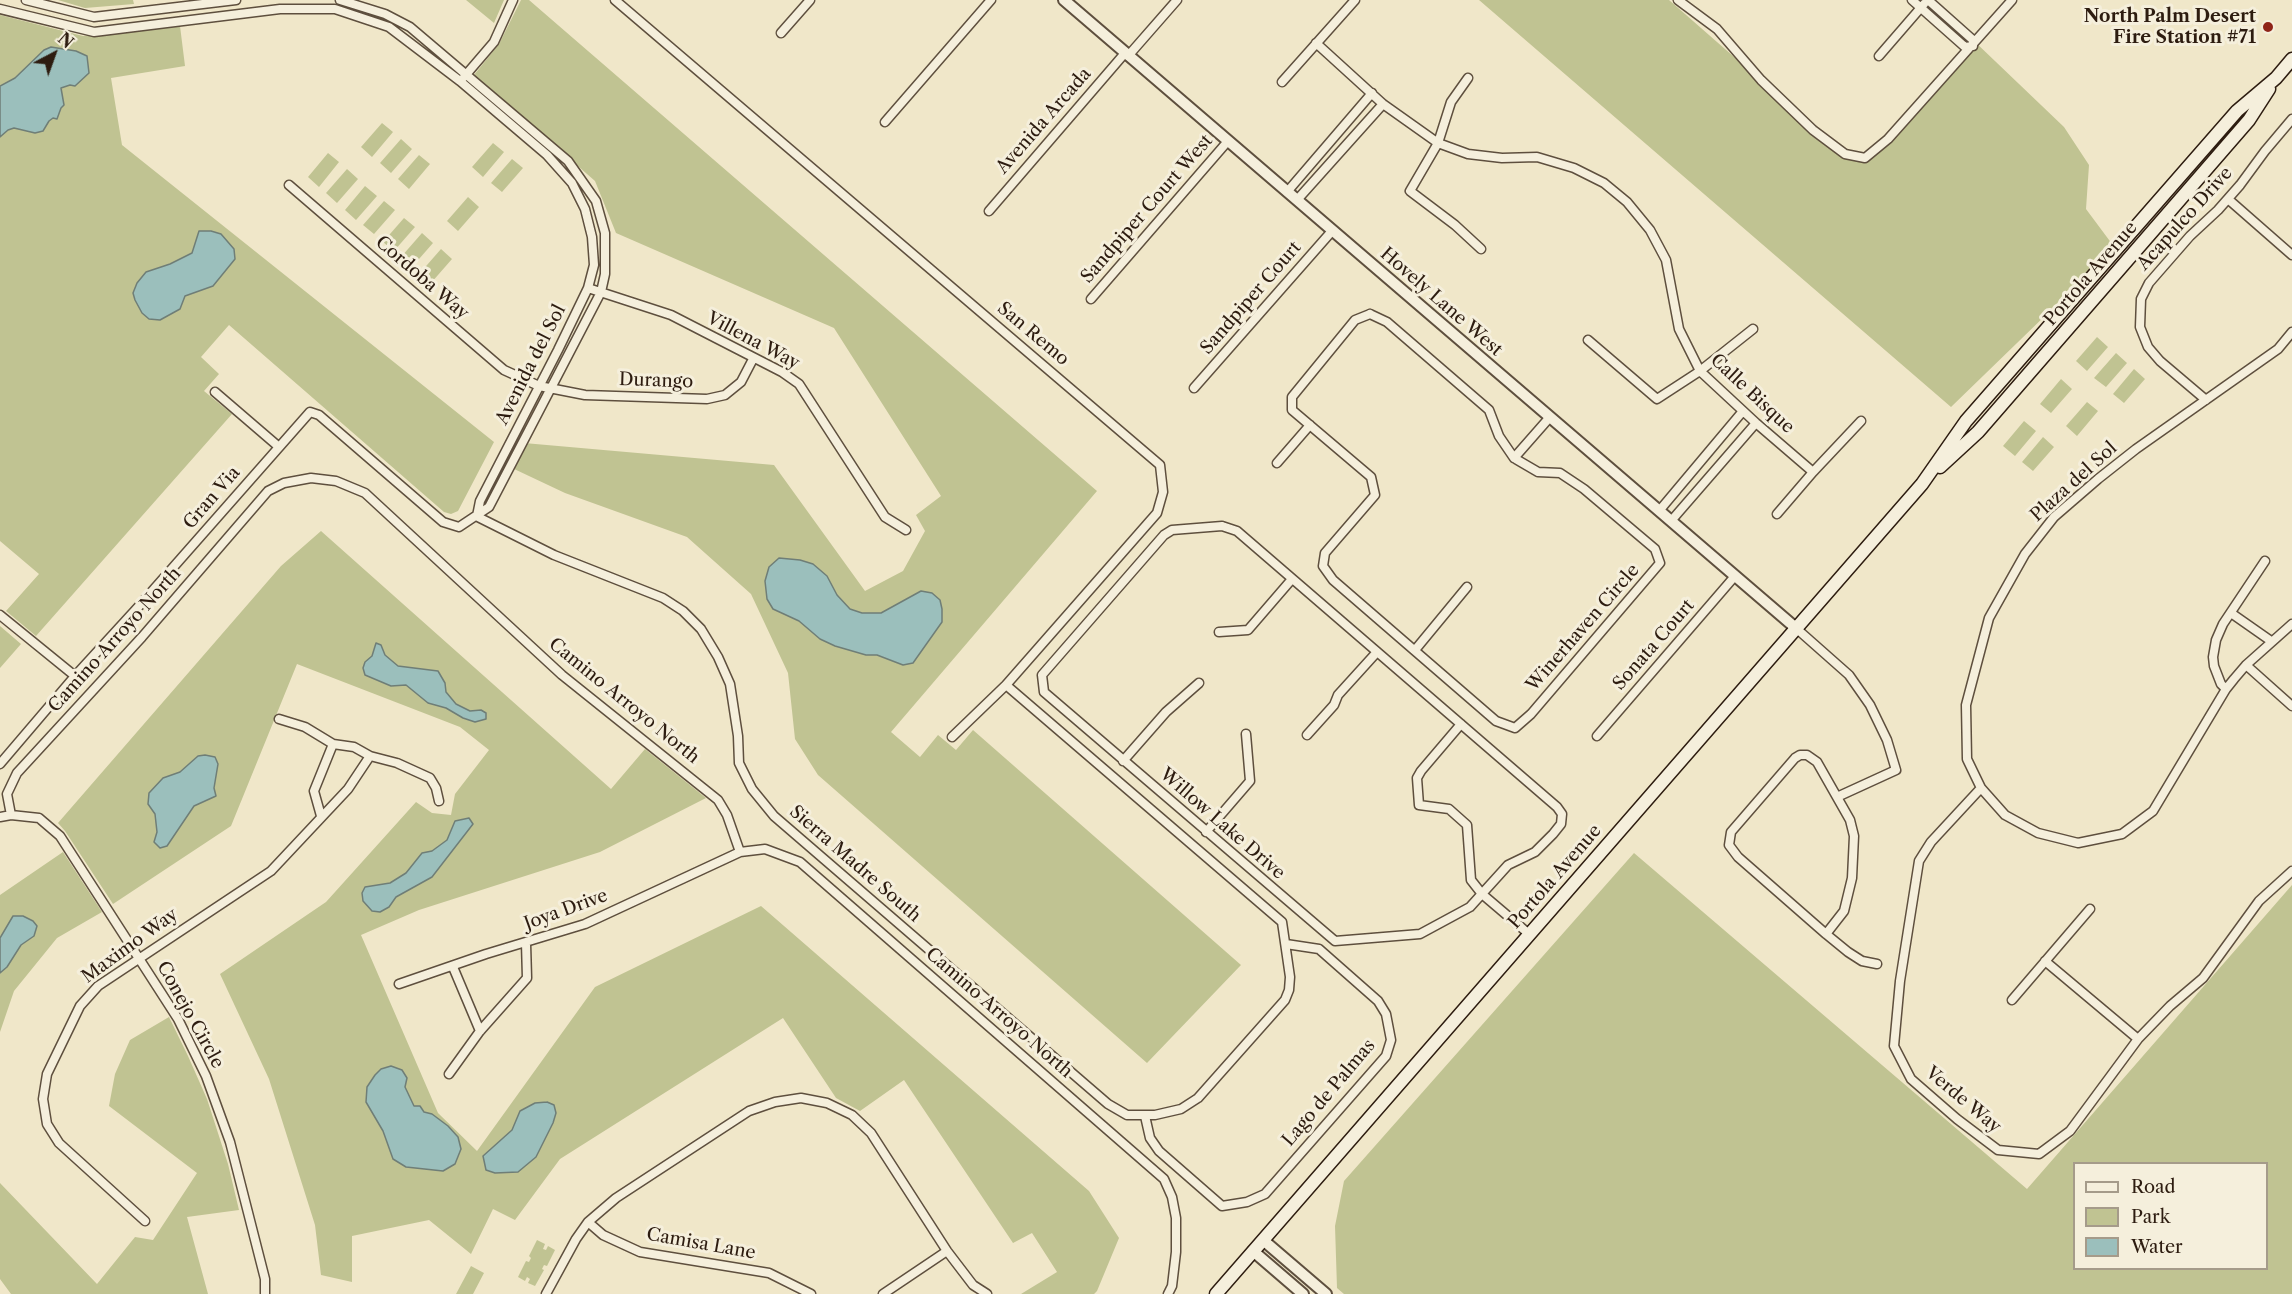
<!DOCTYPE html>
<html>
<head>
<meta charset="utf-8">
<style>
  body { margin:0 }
  #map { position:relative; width:2292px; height:1294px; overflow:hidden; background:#f0e7c9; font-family:"Libre Caslon Text",serif }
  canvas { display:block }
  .legend { position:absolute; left:2073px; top:1162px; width:195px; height:108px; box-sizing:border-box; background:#f5efdc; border:2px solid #a59b8a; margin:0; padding:8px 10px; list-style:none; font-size:18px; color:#2d1c10 }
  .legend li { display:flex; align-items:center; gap:12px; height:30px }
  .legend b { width:30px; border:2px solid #a59b8a }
  .north { position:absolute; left:24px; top:24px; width:60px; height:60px; -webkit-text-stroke:4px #f5efdc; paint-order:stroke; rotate:41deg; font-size:16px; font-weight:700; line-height:24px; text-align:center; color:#2d1c10 }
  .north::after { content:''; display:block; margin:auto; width:21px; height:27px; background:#2d1c10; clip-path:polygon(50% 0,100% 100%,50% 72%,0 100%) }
</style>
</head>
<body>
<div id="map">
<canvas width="2292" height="1294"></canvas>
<ul class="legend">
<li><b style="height:8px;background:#f5efdc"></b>Road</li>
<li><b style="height:16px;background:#c0c392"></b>Park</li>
<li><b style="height:16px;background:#9bbfbc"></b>Water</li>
</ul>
<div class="north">N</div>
</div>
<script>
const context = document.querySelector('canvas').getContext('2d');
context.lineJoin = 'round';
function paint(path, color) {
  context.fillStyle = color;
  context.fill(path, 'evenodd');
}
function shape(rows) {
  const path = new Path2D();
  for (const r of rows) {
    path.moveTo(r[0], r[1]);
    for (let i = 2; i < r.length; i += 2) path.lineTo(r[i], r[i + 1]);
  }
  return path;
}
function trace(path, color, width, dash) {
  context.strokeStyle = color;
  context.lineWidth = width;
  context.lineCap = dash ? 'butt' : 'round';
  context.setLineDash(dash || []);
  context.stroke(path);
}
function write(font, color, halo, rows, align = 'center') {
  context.font = font + ' "Libre Caslon Text",serif';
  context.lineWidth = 6;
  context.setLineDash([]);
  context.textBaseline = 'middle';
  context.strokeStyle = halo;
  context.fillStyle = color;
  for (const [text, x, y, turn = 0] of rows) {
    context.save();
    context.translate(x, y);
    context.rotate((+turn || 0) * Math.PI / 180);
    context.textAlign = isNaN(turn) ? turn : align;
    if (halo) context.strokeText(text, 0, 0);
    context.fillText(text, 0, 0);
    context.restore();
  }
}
paint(shape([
  [58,0,133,0,134,4,85,8],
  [466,0,504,0,494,23],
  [521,0,529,0,1097,491,891,732,920,757,938,735,956,750,973,730,1241,965,1147,1063,818,775,795,739,788,673,751,594,687,537,565,493,512,468,524,443,774,465,865,591,903,571,925,531,916,515,941,496,834,328,616,233,595,181,474,75,499,44],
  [1479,0,1669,0,1845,154,1864,158,1973,40,2064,127,2089,165,2086,209,2115,248,1951,407],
  [0,15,83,36,180,26,185,66,111,78,122,145,494,442,458,511,451,514,444,512,229,325,201,357,219,374,204,391,232,414,36,636,6,611,39,574,0,541],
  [382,123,393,132,372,157,361,147],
  [401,139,412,149,391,173,380,163],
  [493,143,504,152,483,177,472,167],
  [328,153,339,162,319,187,308,177],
  [419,155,430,164,409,189,398,179],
  [512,159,523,168,502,192,491,183],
  [347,169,358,179,337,203,326,193],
  [365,186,377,196,356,220,345,210],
  [468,197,479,207,458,231,447,221],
  [384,201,395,210,374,234,363,225],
  [404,218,415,227,394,251,383,242],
  [422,233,433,243,412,267,401,257],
  [441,249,452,259,431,283,420,273],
  [2097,337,2108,347,2087,371,2076,361],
  [2116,353,2127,363,2106,387,2094,378],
  [2134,369,2145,379,2124,403,2113,394],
  [2061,379,2072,389,2051,413,2040,404],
  [2087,402,2098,411,2077,436,2066,426],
  [2024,421,2036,431,2015,456,2003,446],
  [2043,437,2054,447,2033,471,2022,462],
  [321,531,611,789,645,749,706,798,600,852,419,910,361,935,438,1113,477,1151,595,987,761,906,1089,1191,1119,1238,1097,1291,1094,1294,1021,1294,1057,1272,1032,1233,1013,1243,904,1080,860,1111,836,1098,783,1018,560,1159,515,1220,493,1209,471,1254,429,1220,352,1236,352,1282,321,1275,315,1225,269,1079,220,974,326,902,416,802,432,813,451,815,455,794,489,750,460,727,297,664,231,826,113,904,65,831,58,823,281,566],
  [0,626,21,644,0,668],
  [63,852,102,912,57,938,14,991,0,1032,0,895],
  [1634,853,2027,1189,2292,885,2292,1294,1344,1294,1337,1288,1335,1226,1344,1181],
  [2074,1164,2266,1164,2266,1268,2074,1268],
  [169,1017,188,1056,207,1099,228,1164,239,1210,187,1217,208,1294,11,1294,0,1279,0,1183,97,1284,135,1237,153,1240,197,1173,109,1106,115,1074,130,1040],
  [537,1240,545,1244,543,1249,546,1250,548,1246,555,1250,547,1266,544,1265,542,1269,544,1270,535,1286,528,1283,530,1279,527,1277,525,1281,518,1277,526,1261,529,1262,531,1258,529,1256],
  [471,1266,484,1273,473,1294,456,1294]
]), '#c0c392');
const water = shape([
  [51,47,76,51,87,56,89,73,75,86,70,85,61,88,64,105,61,108,57,119,53,118,49,121,43,131,35,133,14,128,8,130,0,137,0,86,15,78,44,50,51,47],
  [199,231,211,231,221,234,234,249,235,259,213,286,185,296,180,309,160,320,149,319,142,313,135,300,133,293,137,283,146,272,170,264,192,253,199,231],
  [779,558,800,560,813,564,827,576,837,595,850,609,862,613,881,613,921,591,932,593,940,600,942,609,942,622,913,663,903,665,877,655,866,655,835,646,820,639,799,621,773,609,767,599,765,581,769,567,779,558],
  [376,643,381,645,385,655,398,666,438,671,445,683,446,692,456,704,470,711,481,710,486,713,486,719,475,722,463,718,446,708,428,703,406,685,391,686,365,675,363,668,365,662,372,656,376,643],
  [205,755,215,757,218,764,214,788,216,796,194,806,167,846,160,848,154,842,157,832,155,814,148,804,149,793,163,778,180,772,198,756,205,755],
  [469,818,473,824,432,877,396,897,389,907,380,912,372,911,363,901,362,893,365,887,390,883,406,873,422,853,432,851,447,840,455,821,469,818],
  [13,916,23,916,33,921,37,926,34,936,21,945,7,967,0,973,0,938,13,916],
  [391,1066,402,1070,407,1078,405,1087,414,1106,420,1106,424,1112,432,1114,448,1126,458,1137,461,1149,455,1164,443,1171,406,1167,393,1159,383,1131,366,1102,367,1087,375,1075,381,1069,391,1066],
  [547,1102,554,1105,556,1113,553,1123,536,1157,518,1172,495,1173,486,1170,483,1156,512,1130,520,1111,535,1103,547,1102]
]);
paint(water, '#9bbfbc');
trace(water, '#6f7e77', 1.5);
const minor = shape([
  [26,0,94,17,236,0],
  [615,0,1160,465,1163,492,1157,513,1006,685,952,737],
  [1678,0,1717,29,1761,80,1813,130,1845,154,1865,158,1888,139,2012,0],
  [1912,0,1965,47,1973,46,1973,40,1928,0],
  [0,9,94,32,280,9,335,9,389,27,460,81,547,155,572,183,585,209,592,237,594,265,588,288,558,350,480,501,477,516],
  [781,33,810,0],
  [1316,43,1383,104,1438,143,1468,154,1502,158,1537,157,1574,168,1604,183,1627,202,1650,230,1666,260,1679,329,1700,371,1756,423,1813,472],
  [1128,56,1177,0],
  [1879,56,1924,4],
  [464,77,494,42,513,0],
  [1468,78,1451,102,1438,143,1410,191,1455,225,1481,249],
  [1282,82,1355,0],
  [885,122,991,0],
  [289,185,504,370,539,386,585,395,707,399,725,395,741,382,753,359],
  [1287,192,1372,93],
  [2228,199,2292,255],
  [1297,200,1383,104],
  [989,211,1125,53],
  [588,288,671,315,782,372,799,384,885,517,906,530],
  [1091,299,1228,141],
  [1370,314,1387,322,1489,410,1499,436,1514,458,1538,472,1560,473,1584,489,1655,549,1660,563,1531,714,1515,728,1496,721,1333,580,1323,566,1325,553,1375,495,1371,477,1292,410,1292,397,1355,320,1370,314],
  [2292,332,2278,349,2136,449,2098,479,2054,517,2025,554,1989,618,1966,705,1967,759,1981,788,2005,815,2038,833,2078,843,2122,834,2153,811,2226,689,2234,679,2246,665,2292,624],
  [1588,340,1657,399,1700,371,1753,329],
  [1194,388,1332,231],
  [215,392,279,447],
  [2206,400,2160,361,2148,347,2140,327,2141,299,2149,283,2190,236,2218,210,2240,185,2265,151,2292,119],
  [1514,458,1550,417],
  [1277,463,1310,425],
  [1659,511,1743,411],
  [1777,514,1813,472,1861,421],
  [476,516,554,555,663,598,683,611,701,629,718,657,730,684,738,736,739,763,752,789,774,816,1108,1104,1127,1115,1155,1115,1181,1109,1198,1098,1285,1000,1289,990,1290,977,1282,922,1006,685],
  [1671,521,1756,423],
  [1222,526,1237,531,1557,807,1562,814,1561,824,1553,834,1535,852,1508,865,1470,907,1420,934,1335,941,1044,692,1042,675,1164,535,1172,530,1222,526],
  [2231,613,2271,641],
  [0,615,75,676],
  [1797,629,1849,675,1870,705,1887,740,1896,770,1837,797],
  [1219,632,1248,630,1292,579],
  [1415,650,1467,587],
  [2246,665,2292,706],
  [2226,689,2221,684,2214,666,2213,657,2216,640,2223,624,2265,561],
  [279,719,305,727,333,744,354,747,370,756,397,763,430,778,436,788,439,801],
  [1461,724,1421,771,1417,778,1419,805,1449,809,1467,825,1471,880,1482,894,1529,934],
  [1307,735,1334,705,1338,695,1377,652],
  [1597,736,1735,576],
  [1123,761,1166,712,1199,683],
  [0,764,75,676,140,605,310,412,319,415,443,522,459,527,489,507,601,292,605,274,605,233,596,201,568,161,410,27,385,14,340,0],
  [1981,788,1931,842,1919,861,1900,981,1894,1046,1911,1079,1957,1119,1998,1150,2039,1154,2070,1131,2138,1039,2170,1006,2203,978,2259,901,2292,871],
  [11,815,7,794,17,773,142,637,268,491,284,483,311,478,336,481,365,493,562,675,718,800,727,815,740,852,765,849,800,862,1164,1179,1172,1197,1176,1218,1176,1252,1172,1286,1168,1294],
  [321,816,314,791,333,744],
  [0,817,11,815,39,818,60,836,178,1019,206,1076,230,1142,265,1279,265,1294],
  [1206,832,1250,781,1246,734],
  [1826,934,1844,911,1852,878,1854,836,1850,820,1817,762,1807,755,1800,755,1795,758,1731,832,1729,845,1738,857,1826,934,1848,952,1862,961,1877,964],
  [2045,961,2138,1039],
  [453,967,480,1031],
  [399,984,486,954,585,924,740,852],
  [2012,1000,2090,909],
  [449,1074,480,1031,527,978,526,943],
  [1145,1116,1150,1138,1159,1151,1222,1206,1247,1202,1265,1194,1386,1056,1391,1040,1386,1014,1378,1001,1319,949,1286,944],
  [145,1221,59,1143,47,1124,43,1099,47,1074,80,1006,98,986,271,871,348,789,370,756],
  [588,1222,603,1235,640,1252,769,1273,811,1294],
  [546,1294,576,1239,588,1222,616,1198,749,1111,775,1102,801,1098,827,1103,852,1115,871,1133,947,1251,973,1285,987,1294],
  [883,1294,947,1251]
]);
const tertiary = shape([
  [1064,0,1797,629],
  [1263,1240,1326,1294],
  [1253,1251,1303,1294]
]);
const secondary = shape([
  [1940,467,1978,432,2177,203,2249,120,2269,89],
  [1216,1294,1922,484,1966,421,2237,111,2276,78,2292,59]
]);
trace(minor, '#5e4f3e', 11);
trace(tertiary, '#5e4f3e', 14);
trace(secondary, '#2d1c10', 15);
trace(minor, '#f5efdc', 8);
trace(tertiary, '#f5efdc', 10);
trace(secondary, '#f5efdc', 12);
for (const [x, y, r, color] of [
  [2268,27,6,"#8f2418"]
]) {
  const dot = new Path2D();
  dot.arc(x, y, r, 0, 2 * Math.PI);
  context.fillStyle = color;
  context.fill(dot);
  trace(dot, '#f5efdc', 2);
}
write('bold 18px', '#2d1c10', '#f5efdc', [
  ["North Palm Desert",2256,17],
  ["Fire Station #71",2256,38]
], 'right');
write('18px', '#2d1c10', '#f5efdc', [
  ["Avenida Arcada",1044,121,-49],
  ["Sandpiper Court West",1147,209,-49],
  ["Acapulco Drive",2185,219,-48],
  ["Portola Avenue",2091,274,-49],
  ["Cordoba Way",422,278,41],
  ["Sandpiper Court",1251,298,-49],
  ["Hovely Lane West",1441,302,41],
  ["San Remo",1033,334,40],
  ["Villena Way",753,341,28],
  ["Avenida del Sol",531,365,-63],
  ["Durango",656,381,2],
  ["Calle Bisque",1752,394,43],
  ["Plaza del Sol",2074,482,-42],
  ["Gran Via",212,498,-49],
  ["Winerhaven Circle",1583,628,-49],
  ["Camino Arroyo North",115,640,-48],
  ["Sonata Court",1654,645,-49],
  ["Camino Arroyo North",624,701,39],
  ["Willow Lake Drive",1222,824,41],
  ["Sierra Madre South",855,864,41],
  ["Portola Avenue",1555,877,-49],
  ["Joya Drive",566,910,-20],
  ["Maximo Way",130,946,-36],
  ["Camino Arroyo North",999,1013,41],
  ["Conejo Circle",190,1015,61],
  ["Lago de Palmas",1329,1093,-50],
  ["Verde Way",1963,1100,40],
  ["Camisa Lane",701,1244,10]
]);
</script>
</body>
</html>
